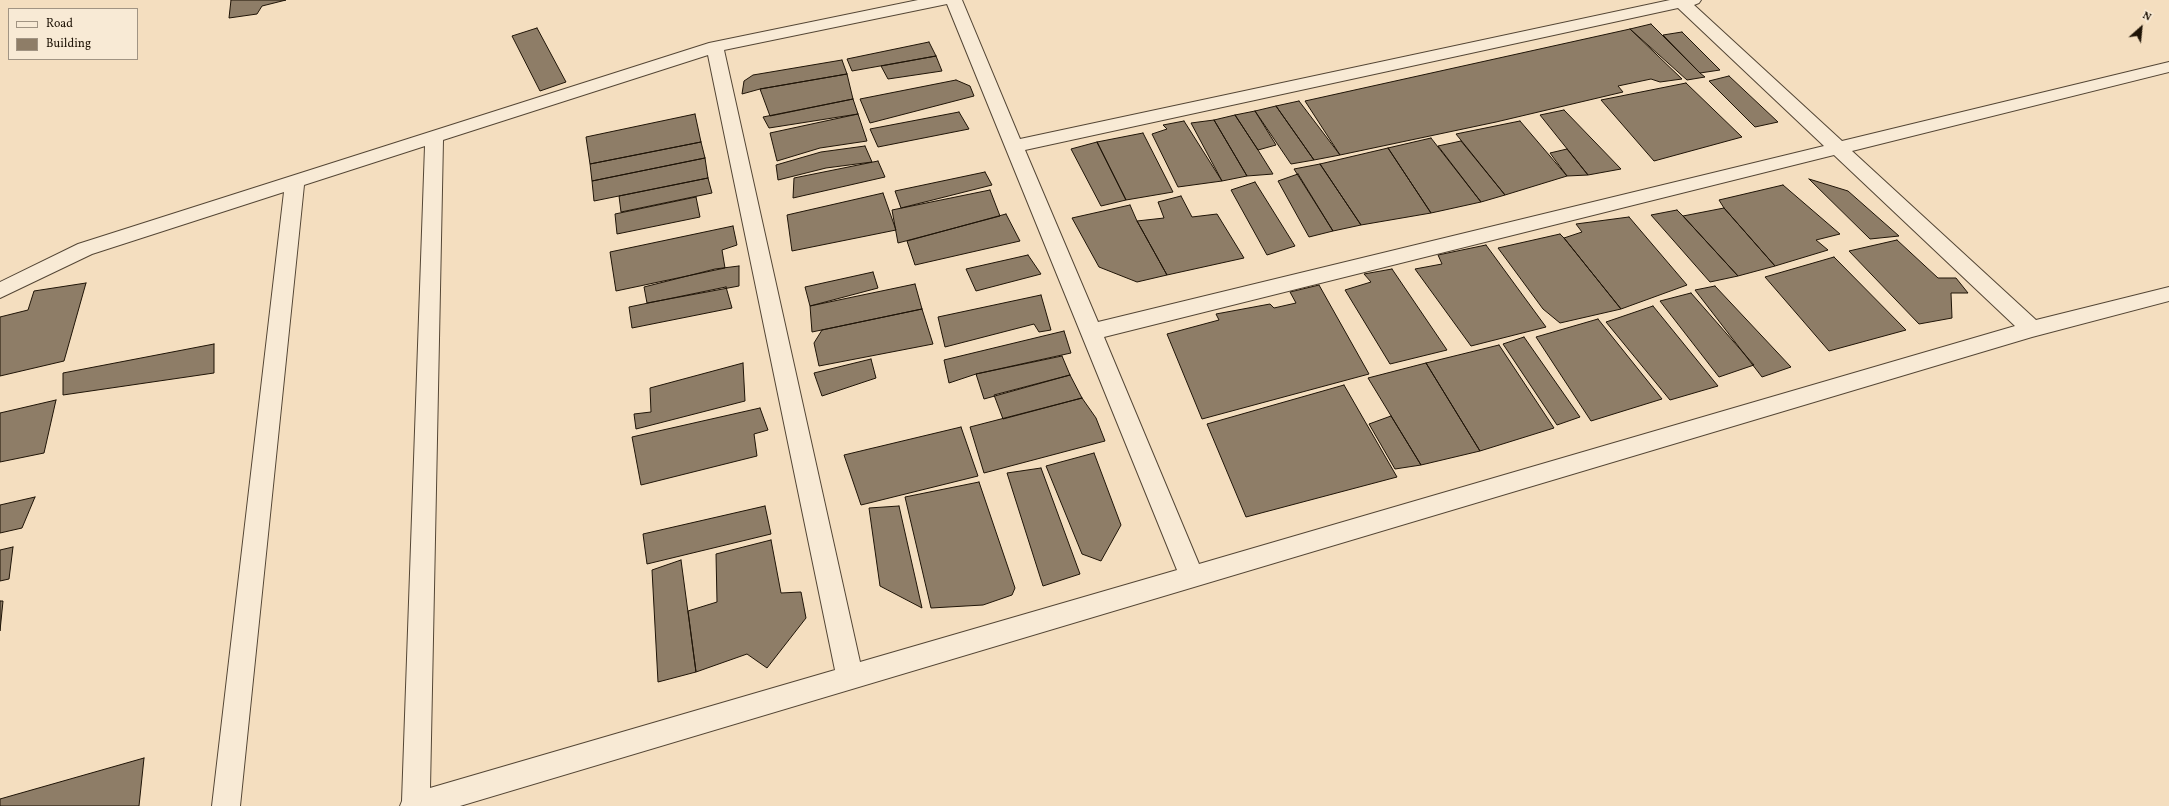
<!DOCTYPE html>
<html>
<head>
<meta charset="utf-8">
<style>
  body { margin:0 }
  #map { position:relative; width:2169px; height:806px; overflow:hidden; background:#f4debf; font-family:Vollkorn,serif }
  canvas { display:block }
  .legend { position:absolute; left:8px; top:8px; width:130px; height:52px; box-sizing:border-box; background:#f8ead5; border:1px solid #a19483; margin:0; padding:5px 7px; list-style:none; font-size:12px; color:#1f1407 }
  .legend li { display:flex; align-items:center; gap:8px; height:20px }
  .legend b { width:20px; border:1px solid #a19483 }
  .north { position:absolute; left:2121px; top:8px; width:40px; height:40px; -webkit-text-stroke:3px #f8ead5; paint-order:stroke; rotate:27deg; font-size:11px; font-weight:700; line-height:16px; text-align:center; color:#1f1407 }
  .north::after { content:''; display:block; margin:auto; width:14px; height:18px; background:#1f1407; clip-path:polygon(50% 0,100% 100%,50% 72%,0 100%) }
</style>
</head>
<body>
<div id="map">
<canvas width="2169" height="806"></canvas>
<ul class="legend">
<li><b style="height:5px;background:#f8ead5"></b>Road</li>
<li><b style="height:11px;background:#8e7d67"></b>Building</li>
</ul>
<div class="north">N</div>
</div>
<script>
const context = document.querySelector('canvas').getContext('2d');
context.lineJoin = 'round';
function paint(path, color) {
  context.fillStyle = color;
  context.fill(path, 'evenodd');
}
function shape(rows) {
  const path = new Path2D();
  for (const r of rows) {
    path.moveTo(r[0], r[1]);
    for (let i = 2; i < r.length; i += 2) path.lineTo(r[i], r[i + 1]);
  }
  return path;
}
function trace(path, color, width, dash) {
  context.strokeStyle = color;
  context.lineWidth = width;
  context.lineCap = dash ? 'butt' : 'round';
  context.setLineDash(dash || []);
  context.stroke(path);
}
const building = shape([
  [231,0,286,0,262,6,257,14,229,18,231,0],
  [1651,24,1700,73,1705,77,1687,80,1630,29,1651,24],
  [537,28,566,82,540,91,512,36,537,28],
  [1630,29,1682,79,1660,82,1651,79,1618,86,1623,92,1496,122,1340,155,1305,101,1630,29],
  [1682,32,1720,70,1700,73,1663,35,1682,32],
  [929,42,936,56,852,71,847,59,929,42],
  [936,56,942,71,888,79,881,66,936,56],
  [842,60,847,74,760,89,742,94,744,81,753,75,842,60],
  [847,74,853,99,770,116,760,89,847,74],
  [1729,76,1778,122,1755,127,1709,81,1729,76],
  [956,80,970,86,974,96,870,123,860,99,956,80],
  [1686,83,1742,137,1654,161,1601,100,1686,83],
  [853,99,858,114,769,128,763,117,853,99],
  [1299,101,1340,155,1314,160,1276,106,1299,101],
  [1276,106,1314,160,1291,164,1255,111,1276,106],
  [1564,110,1621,169,1588,175,1540,115,1564,110],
  [1255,111,1276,145,1258,150,1235,115,1255,111],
  [959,112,969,129,878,147,870,129,959,112],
  [695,114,701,142,590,164,586,137,695,114],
  [858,114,867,141,820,148,777,161,770,133,858,114],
  [1235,115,1258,150,1273,174,1247,176,1214,120,1235,115],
  [1214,120,1247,176,1222,181,1191,123,1214,120],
  [1184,121,1222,181,1178,187,1152,134,1167,129,1163,125,1184,121],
  [1520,121,1567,176,1505,195,1456,134,1520,121],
  [1143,133,1173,192,1126,200,1097,142,1143,133],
  [1431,138,1481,202,1431,213,1388,148,1431,138],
  [1461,141,1505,195,1481,202,1438,146,1461,141],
  [701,142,705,158,592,181,590,164,701,142],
  [1097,142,1126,200,1101,206,1071,149,1097,142],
  [865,146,872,162,826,168,778,180,776,165,821,152,865,146],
  [1388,148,1431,213,1361,225,1320,164,1388,148],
  [1567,149,1588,175,1567,176,1550,153,1567,149],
  [705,158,708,178,594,201,592,181,705,158],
  [878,161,885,177,793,198,794,178,878,161],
  [1320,164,1361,225,1333,231,1294,169,1320,164],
  [985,172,992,185,901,208,895,191,985,172],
  [1298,174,1333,231,1309,237,1278,181,1298,174],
  [708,178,712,193,621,212,619,196,708,178],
  [1809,179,1848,191,1899,236,1870,239,1809,179],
  [1255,182,1295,246,1267,255,1231,190,1255,182],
  [1783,185,1840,234,1816,240,1828,250,1775,266,1724,208,1719,200,1783,185],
  [990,190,1000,216,898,243,892,210,990,190],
  [883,193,896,230,792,251,787,215,883,193],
  [1181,196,1192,217,1217,214,1244,258,1167,275,1137,221,1164,218,1158,202,1181,196],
  [696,197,700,217,617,234,615,214,696,197],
  [1130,205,1137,221,1167,275,1137,282,1099,267,1072,218,1130,205],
  [1724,208,1775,266,1738,276,1683,216,1724,208],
  [1677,210,1683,216,1738,276,1710,282,1651,215,1677,210],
  [1006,214,1020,241,915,265,907,241,1006,214],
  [1629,217,1687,285,1621,309,1564,238,1582,232,1576,224,1629,217],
  [733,226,737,245,722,250,725,268,616,291,610,252,733,226],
  [1560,234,1564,238,1621,309,1560,323,1543,309,1498,248,1560,234],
  [1897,240,1938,278,1956,278,1968,293,1951,293,1952,318,1919,324,1849,251,1897,240],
  [1486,245,1546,327,1471,346,1415,269,1442,264,1438,255,1486,245],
  [1028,255,1041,274,976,291,966,269,1028,255],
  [1834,257,1906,330,1829,351,1765,277,1834,257],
  [739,266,739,286,647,303,644,287,715,269,739,266],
  [1392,269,1447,350,1390,364,1345,290,1371,282,1364,274,1392,269],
  [873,272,878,288,810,306,805,287,873,272],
  [86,283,64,361,0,376,0,317,28,310,34,291,86,283],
  [915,284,922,309,812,332,810,306,915,284],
  [1319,285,1369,374,1202,419,1167,334,1219,320,1216,314,1270,304,1274,308,1296,303,1290,292,1319,285],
  [1715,286,1791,367,1762,377,1695,290,1715,286],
  [726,287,732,308,632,328,629,307,726,287],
  [1691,293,1754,365,1719,377,1660,301,1691,293],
  [1041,295,1051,330,1039,332,1034,324,945,347,938,317,1041,295],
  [1653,306,1718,386,1670,400,1606,322,1653,306],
  [922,309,933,344,819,366,814,343,822,330,922,309],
  [1598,319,1662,399,1591,421,1536,337,1598,319],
  [1064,331,1071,353,976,374,949,383,944,360,1064,331],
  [1524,337,1580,417,1557,425,1503,344,1524,337],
  [214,344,214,373,63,395,63,373,214,344],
  [1499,345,1554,428,1480,451,1426,363,1499,345],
  [1062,356,1070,375,984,399,976,374,1062,356],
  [871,359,876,378,822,396,814,373,871,359],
  [743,363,745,401,636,429,634,414,651,412,650,388,743,363],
  [1426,363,1480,451,1421,465,1368,378,1426,363],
  [1070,375,1082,398,1003,419,994,395,1070,375],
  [1344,385,1397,477,1246,517,1207,424,1344,385],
  [1082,398,1096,418,1105,441,984,473,970,427,1082,398],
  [56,400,44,453,0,462,0,413,56,400],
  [760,408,768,430,754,434,757,456,641,485,632,437,760,408],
  [1391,416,1421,465,1395,469,1369,424,1391,416],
  [961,427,978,476,861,505,844,455,961,427],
  [1094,453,1121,525,1101,561,1082,554,1046,466,1094,453],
  [1041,468,1080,574,1043,586,1007,473,1041,468],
  [979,482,1015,588,1012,595,983,605,931,608,905,497,979,482],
  [35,497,22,528,0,533,0,505,35,497],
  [765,506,771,534,647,564,643,534,765,506],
  [899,506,922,608,880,586,869,508,899,506],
  [771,540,781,593,801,592,806,618,767,668,747,654,696,672,688,611,717,602,716,554,771,540],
  [13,547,9,579,0,581,0,550,13,547],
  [681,560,696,672,658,682,652,570,681,560],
  [0,601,3,601,0,631,0,601],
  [144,758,139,806,0,806,0,799,144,758]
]);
paint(building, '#8e7d67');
trace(building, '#1f1407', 1);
const minor = shape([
  [918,0,962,0,1020,139,1670,0,1701,0,1699,3,1694,5,1842,141,2169,62,2169,72,1852,151,2036,320,2169,287,2169,301,2032,337,460,806,400,806,402,801,425,146,304,185,240,806,212,806,284,192,92,254,0,298,0,282,78,244,709,43,918,0],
  [947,4,1177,570,860,662,724,50,947,4],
  [1678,8,1824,146,1098,322,1025,150,1678,8],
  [708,55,835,670,430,788,443,140,708,55],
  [1834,155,2015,326,1199,564,1104,337,1834,155]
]);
trace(minor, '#544635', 2);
paint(minor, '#f8ead5');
</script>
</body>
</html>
